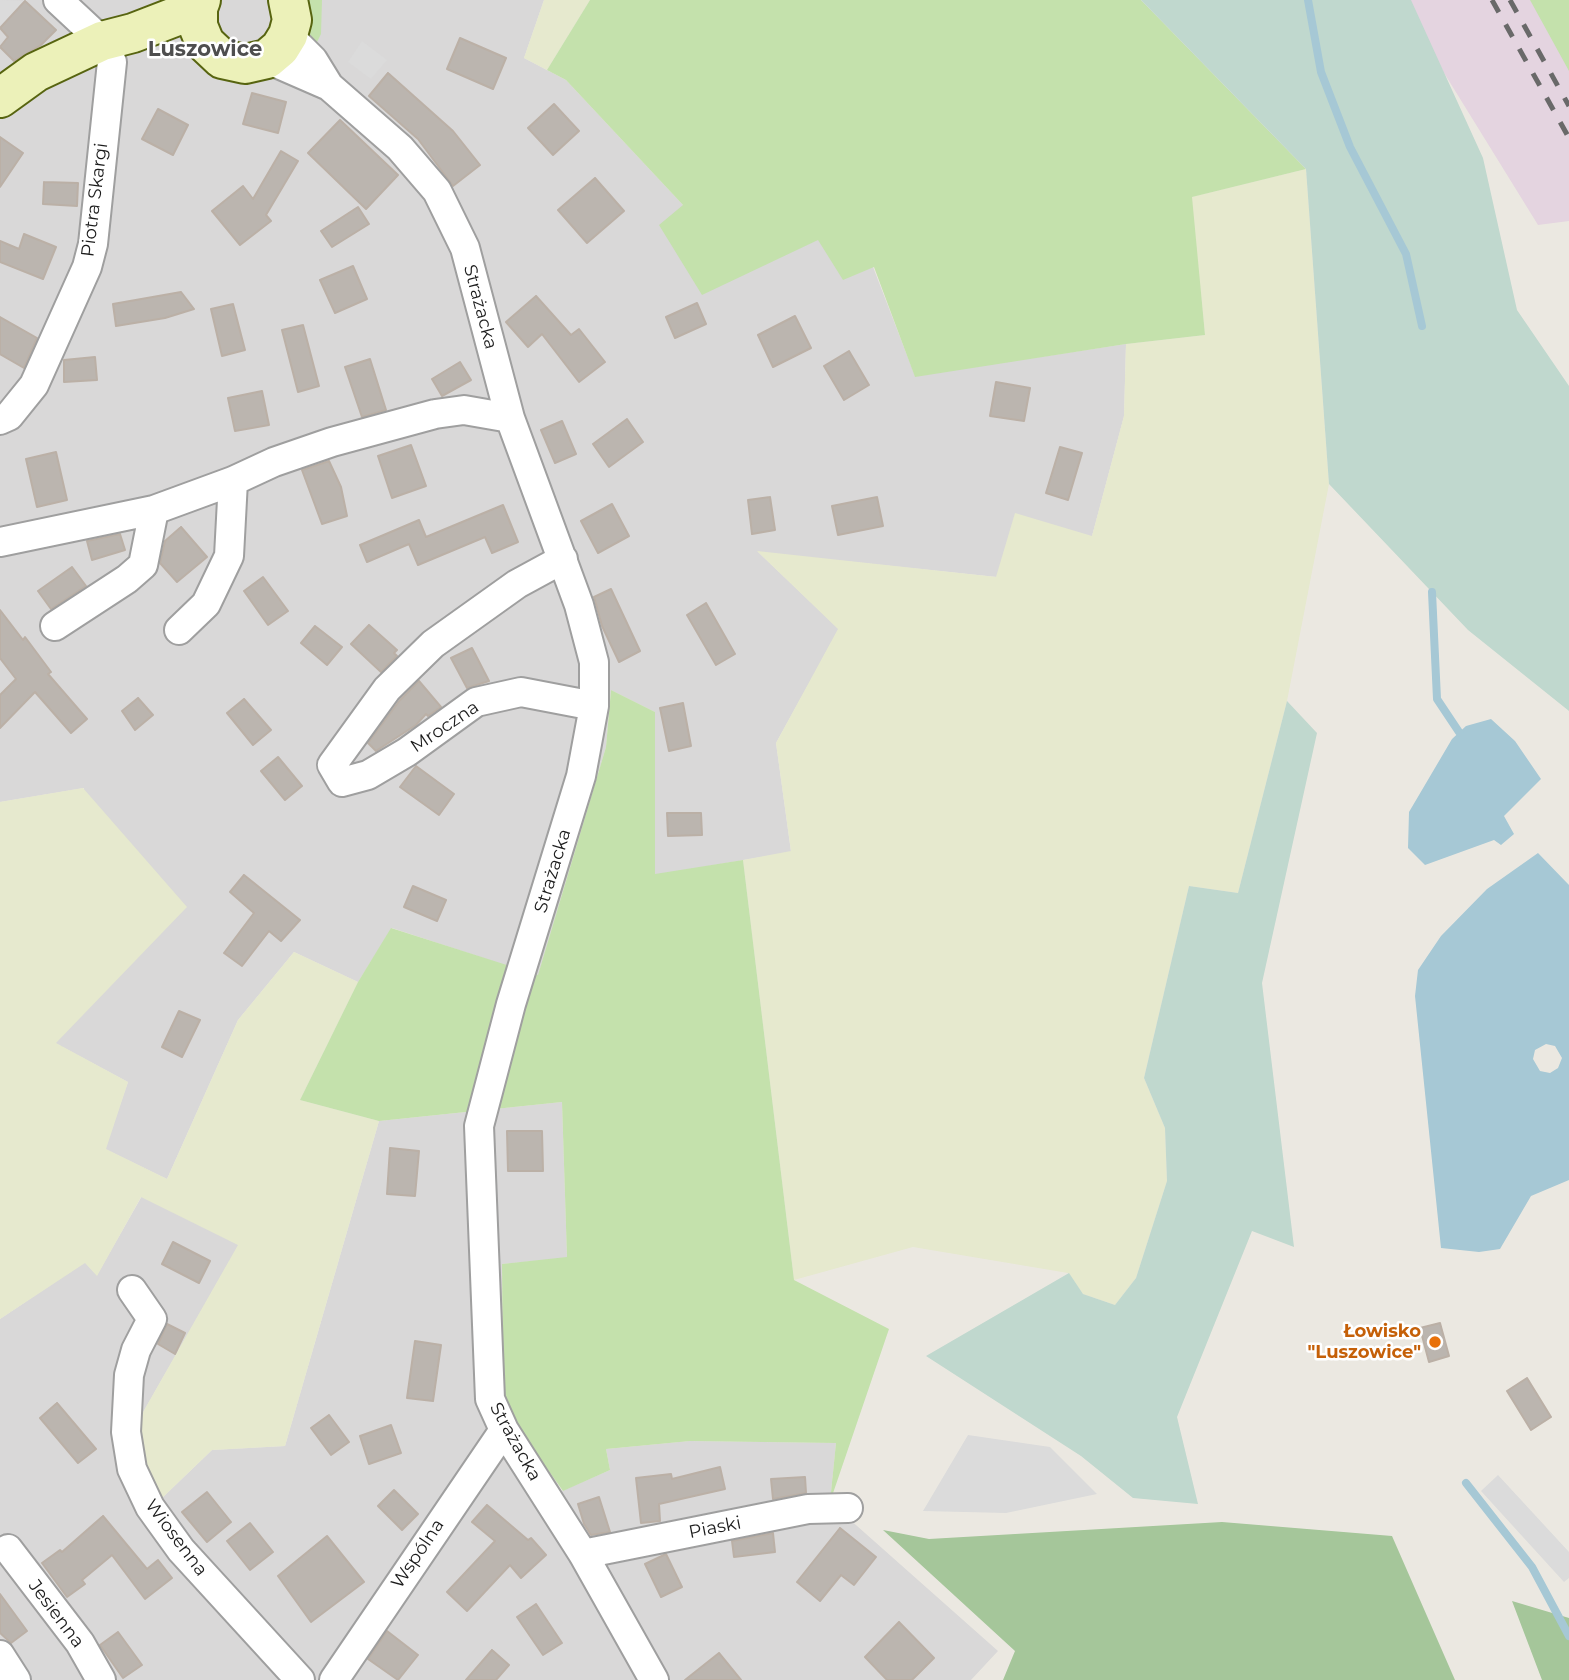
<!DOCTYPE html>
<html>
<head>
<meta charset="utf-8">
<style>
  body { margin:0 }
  canvas { display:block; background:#ebe8e1 }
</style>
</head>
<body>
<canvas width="1569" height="1680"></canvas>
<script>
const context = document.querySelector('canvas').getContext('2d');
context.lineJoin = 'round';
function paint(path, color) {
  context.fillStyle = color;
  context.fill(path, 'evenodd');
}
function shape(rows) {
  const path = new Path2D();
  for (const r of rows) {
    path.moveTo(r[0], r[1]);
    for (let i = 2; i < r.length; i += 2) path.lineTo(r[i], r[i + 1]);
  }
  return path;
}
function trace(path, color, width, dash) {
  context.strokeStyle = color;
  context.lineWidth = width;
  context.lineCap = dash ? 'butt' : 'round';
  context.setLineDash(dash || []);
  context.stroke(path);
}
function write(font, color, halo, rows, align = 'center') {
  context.font = font + ' Montserrat,sans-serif';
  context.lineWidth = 5;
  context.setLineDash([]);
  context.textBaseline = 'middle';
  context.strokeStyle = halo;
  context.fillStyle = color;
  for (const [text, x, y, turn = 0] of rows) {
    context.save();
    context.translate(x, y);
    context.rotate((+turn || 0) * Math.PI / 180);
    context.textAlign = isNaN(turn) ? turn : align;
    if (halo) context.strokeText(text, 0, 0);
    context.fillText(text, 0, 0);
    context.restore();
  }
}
paint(shape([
  [0,0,544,0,524,58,566,80,683,205,818,239,873,267,915,376,1126,344,1124,416,1092,536,997,577,758,552,839,629,776,743,791,852,655,875,655,712,611,690,606,747,538,976,392,928,358,982,294,952,238,1020,167,1179,105,1149,128,1082,55,1043,84,788,0,802],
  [562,1102,567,1258,502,1264,503,1393,562,1491,610,1470,606,1449,690,1441,836,1443,830,1502,998,1651,971,1680,0,1680,0,1319,85,1262,97,1275,142,1196,239,1245,134,1428,161,1499,212,1450,285,1446,379,1121]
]), '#d9d8d8');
paint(shape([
  [1399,0,1569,0,1569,221,1538,225]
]), '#e4d4e0');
paint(shape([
  [544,0,590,0,547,70,524,58],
  [1306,169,1329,484,1287,701,1238,893,1189,886,1144,1078,1165,1128,1167,1181,1136,1278,1115,1305,1083,1294,1068,1273,913,1247,794,1280,743,860,791,851,776,743,838,629,757,551,996,577,1015,513,1092,536,1124,416,1126,344,1205,335,1191,197],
  [83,788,187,907,56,1043,128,1082,106,1149,167,1179,238,1020,294,952,358,982,300,1100,379,1121,285,1446,212,1450,161,1499,144,1461,134,1428,238,1245,141,1197,97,1276,85,1263,0,1319,0,802]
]), '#e6e9ce');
paint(shape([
  [294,0,322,0,321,34,313,50],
  [590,0,1141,0,1306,169,1192,197,1205,335,1126,344,915,377,874,267,843,280,818,240,702,295,659,225,683,205,566,80,547,70],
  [1530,0,1569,0,1569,71],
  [611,690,655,712,655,874,743,860,794,1280,889,1329,830,1502,836,1443,690,1441,606,1449,610,1470,563,1491,514,1422,503,1393,502,1264,567,1257,562,1102,379,1121,300,1100,358,982,391,928,538,975,606,747]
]), '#c4e1ac');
paint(shape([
  [1222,1522,1392,1536,1455,1680,1003,1680,1015,1651,883,1530,929,1539],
  [1512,1601,1569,1618,1569,1680,1542,1680]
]), '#a5c69a');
paint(shape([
  [1141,0,1411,0,1483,158,1517,310,1569,386,1569,711,1468,630,1329,484,1306,169],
  [1287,701,1317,733,1262,983,1294,1247,1252,1231,1177,1417,1198,1504,1133,1498,1081,1456,926,1356,1069,1273,1083,1294,1115,1305,1136,1278,1167,1181,1165,1128,1144,1078,1189,886,1238,893]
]), '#c0d8ce');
paint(shape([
  [0,0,25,1,0,28],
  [362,41,387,60,371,79,348,62],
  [968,1435,1050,1447,1097,1494,1006,1513,923,1511],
  [1498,1475,1569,1552,1569,1578,1564,1582,1481,1491]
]), '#dbdbdb');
paint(shape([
  [1491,719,1515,741,1541,779,1504,816,1514,834,1501,845,1494,840,1425,865,1408,848,1409,812,1452,739,1466,726],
  [1538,853,1569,885,1569,1180,1531,1196,1500,1249,1479,1252,1441,1248,1415,996,1418,970,1441,936,1487,889],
  [1546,1044,1555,1046,1562,1058,1558,1068,1550,1073,1540,1071,1533,1059,1535,1050]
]), '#a6c8d5');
trace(shape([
  [1308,0,1321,72,1350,147,1406,254,1422,326],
  [1432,592,1437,699,1459,732],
  [1466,1483,1532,1567,1569,1636]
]), '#a6c8d5', 8);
const building = shape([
  [25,1,56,30,41,45,14,61,0,47,8,37,0,28,25,1],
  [460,38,506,58,493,89,447,69,460,38],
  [388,73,453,131,480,165,453,186,418,139,369,96,388,73],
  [252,93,286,102,278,133,243,124,252,93],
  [554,104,579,131,553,155,528,128,554,104],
  [158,109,188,125,173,155,142,139,158,109],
  [340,120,398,175,366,209,308,153,340,120],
  [0,137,23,153,0,187,0,137],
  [281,151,298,161,266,215,271,221,240,245,212,211,243,186,253,199,281,151],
  [595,178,624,211,587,243,558,210,595,178],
  [44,182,78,183,77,206,43,204,44,182],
  [358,207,369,224,332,247,321,231,358,207],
  [24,234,56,247,43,279,0,262,0,241,19,249,24,234],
  [353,266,367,299,335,313,320,280,353,266],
  [181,292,194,309,165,318,116,326,113,304,181,292],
  [536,296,571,335,579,329,605,362,579,382,542,334,528,347,506,322,536,296],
  [697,303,706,324,675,338,666,317,697,303],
  [233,304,245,350,222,356,211,309,233,304],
  [795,316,811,348,773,367,758,335,795,316],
  [0,317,37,338,24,368,0,354,0,317],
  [303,325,319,386,298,392,282,330,303,325],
  [849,351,869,385,844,400,824,366,849,351],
  [95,357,97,380,64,382,64,360,95,357],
  [370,359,386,410,362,417,345,367,370,359],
  [460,362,471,380,442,396,432,379,460,362],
  [996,382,1030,388,1024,421,990,416,996,382],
  [262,391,269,425,235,431,228,398,262,391],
  [627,419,643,442,609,467,593,444,627,419],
  [562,421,576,454,555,463,541,430,562,421],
  [411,445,426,486,392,498,378,456,411,445],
  [1060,447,1082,453,1068,500,1046,493,1060,447],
  [56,452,67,500,37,507,26,459,56,452],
  [329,461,341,487,347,516,322,524,302,470,329,461],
  [770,497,775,530,752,534,748,500,770,497],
  [877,497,883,526,838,535,832,506,877,497],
  [612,504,629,536,598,553,581,521,612,504],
  [503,505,518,542,492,553,485,537,418,565,409,544,367,562,360,545,419,520,426,537,503,505],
  [181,527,207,557,177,582,160,563,165,541,181,527],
  [120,534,125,550,92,560,87,541,120,534],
  [72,567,86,586,51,609,38,591,72,567],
  [263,577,288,611,268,625,244,591,263,577],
  [611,589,640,651,619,662,602,626,594,597,611,589],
  [706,603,735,654,716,665,687,615,706,603],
  [0,610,23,640,25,637,51,672,48,674,87,719,71,733,35,692,0,728,0,695,16,679,0,658,0,610],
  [369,625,397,650,394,653,397,656,381,672,351,644,369,625],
  [315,626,342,647,327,665,301,643,315,626],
  [472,648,489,681,467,688,451,658,472,648],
  [419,681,441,707,428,716,426,714,416,725,376,751,368,743,400,700,419,681],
  [138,698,153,715,135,730,122,711,138,698],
  [244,699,271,730,253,745,227,713,244,699],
  [683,703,691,746,669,751,660,708,683,703],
  [278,757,302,786,285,800,261,771,278,757],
  [416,766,454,794,439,815,400,787,416,766],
  [667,813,701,813,702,835,668,836,667,813],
  [244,875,300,920,281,941,269,931,242,966,224,953,254,913,230,892,244,875],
  [413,886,446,900,437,921,404,907,413,886],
  [179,1011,200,1020,182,1057,162,1047,179,1011],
  [507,1131,542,1131,543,1171,508,1171,507,1131],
  [390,1148,419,1151,415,1196,387,1194,390,1148],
  [173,1242,210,1261,199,1283,162,1264,173,1242],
  [1440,1323,1449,1356,1429,1362,1420,1328,1440,1323],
  [167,1324,185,1333,175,1354,158,1344,167,1324],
  [415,1341,441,1345,433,1401,407,1398,415,1341],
  [1527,1378,1551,1417,1531,1430,1507,1391,1527,1378],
  [57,1403,96,1449,78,1463,40,1418,57,1403],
  [329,1415,349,1442,331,1455,311,1428,329,1415],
  [391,1425,401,1453,369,1464,360,1436,391,1425],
  [720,1467,725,1489,659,1504,660,1521,641,1523,636,1478,671,1474,672,1479,720,1467],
  [805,1477,806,1493,773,1499,771,1479,805,1477],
  [394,1490,418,1514,402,1530,378,1506,394,1490],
  [207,1492,231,1522,207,1542,182,1512,207,1492],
  [599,1497,610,1532,591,1535,584,1524,578,1504,599,1497],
  [487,1505,528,1540,531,1538,546,1555,521,1578,510,1565,467,1611,447,1592,495,1541,472,1522,487,1505],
  [103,1516,147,1569,158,1560,172,1578,145,1599,112,1555,82,1580,85,1584,67,1597,42,1563,60,1550,62,1552,103,1516],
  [250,1523,273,1552,250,1570,227,1541,250,1523],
  [840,1528,876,1557,854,1585,841,1575,820,1601,797,1582,840,1528],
  [773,1533,775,1552,734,1557,732,1541,773,1533],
  [327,1536,364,1582,311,1622,278,1576,327,1536],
  [666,1554,682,1587,661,1597,645,1564,666,1554],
  [0,1594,27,1631,11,1643,0,1633,0,1594],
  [536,1604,562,1643,543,1655,517,1617,536,1604],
  [899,1622,934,1658,912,1680,887,1680,865,1657,899,1622],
  [387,1631,418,1655,398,1680,368,1659,387,1631],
  [118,1632,142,1665,123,1678,100,1645,118,1632],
  [492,1650,509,1665,496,1680,466,1680,492,1650],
  [719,1653,741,1680,685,1680,719,1653]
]);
paint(building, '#bbb5af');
trace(building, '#bbb0a6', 2);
const street = shape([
  [288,35,313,60,329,86,400,148,437,191,465,248,510,418,579,605,594,662,594,706,581,776,511,1004,479,1126,490,1399,504,1430,583,1554,654,1680],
  [267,59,329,86],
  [0,420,9,416,34,385,87,267,93,244,112,62,102,41,58,0],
  [0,542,154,510,233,481,274,462,332,442,435,414,464,410,510,418],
  [563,559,517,584,433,644,387,689,332,765,342,782,368,775,407,752,476,702,521,692,594,706],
  [55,626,127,579,143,565,154,510],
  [179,630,206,604,229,556,233,481],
  [132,1290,152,1319,136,1350,129,1375,126,1432,132,1469,150,1507,181,1550,300,1680],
  [8,1549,80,1643,101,1680],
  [583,1554,808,1509,848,1508],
  [0,1655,16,1680],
  [334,1680,504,1430]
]);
const secondary = shape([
  [201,0,198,8,198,26,205,43,222,59,245,64,267,59,280,48,288,35,292,20,288,0],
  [0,98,36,72,102,41,133,33,198,8]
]);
trace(street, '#9f9f9f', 32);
trace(secondary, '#576410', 42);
trace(street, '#fff', 28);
trace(secondary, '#ecf1b9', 38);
trace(shape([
  [1492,0,1569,138],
  [1510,0,1569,106]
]), '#696969', 5, [14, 14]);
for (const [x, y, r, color] of [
  [1435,1342,7,"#e8710a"]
]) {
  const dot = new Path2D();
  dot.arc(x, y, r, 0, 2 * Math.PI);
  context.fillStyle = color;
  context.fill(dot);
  trace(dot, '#fff', 2.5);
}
write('18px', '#1b1b1b', '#fff', [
  ["Piotra Skargi",95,200,-83],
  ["Strażacka",480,307,75],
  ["Mroczna",445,727,-34],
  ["Strażacka",553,871,-73],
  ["Strażacka",515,1442,61],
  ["Piaski",715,1528,-11],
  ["Wiosenna",176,1538,53],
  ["Wspólna",418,1554,-56],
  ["Jesienna",56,1614,53]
]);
write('bold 18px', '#c56008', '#fff', [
  ["Łowisko",1421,1332],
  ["\"Luszowice\"",1421,1353]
], 'right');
write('bold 21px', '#4e4e4e', '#fff', [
  ["Luszowice",205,50]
]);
</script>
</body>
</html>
